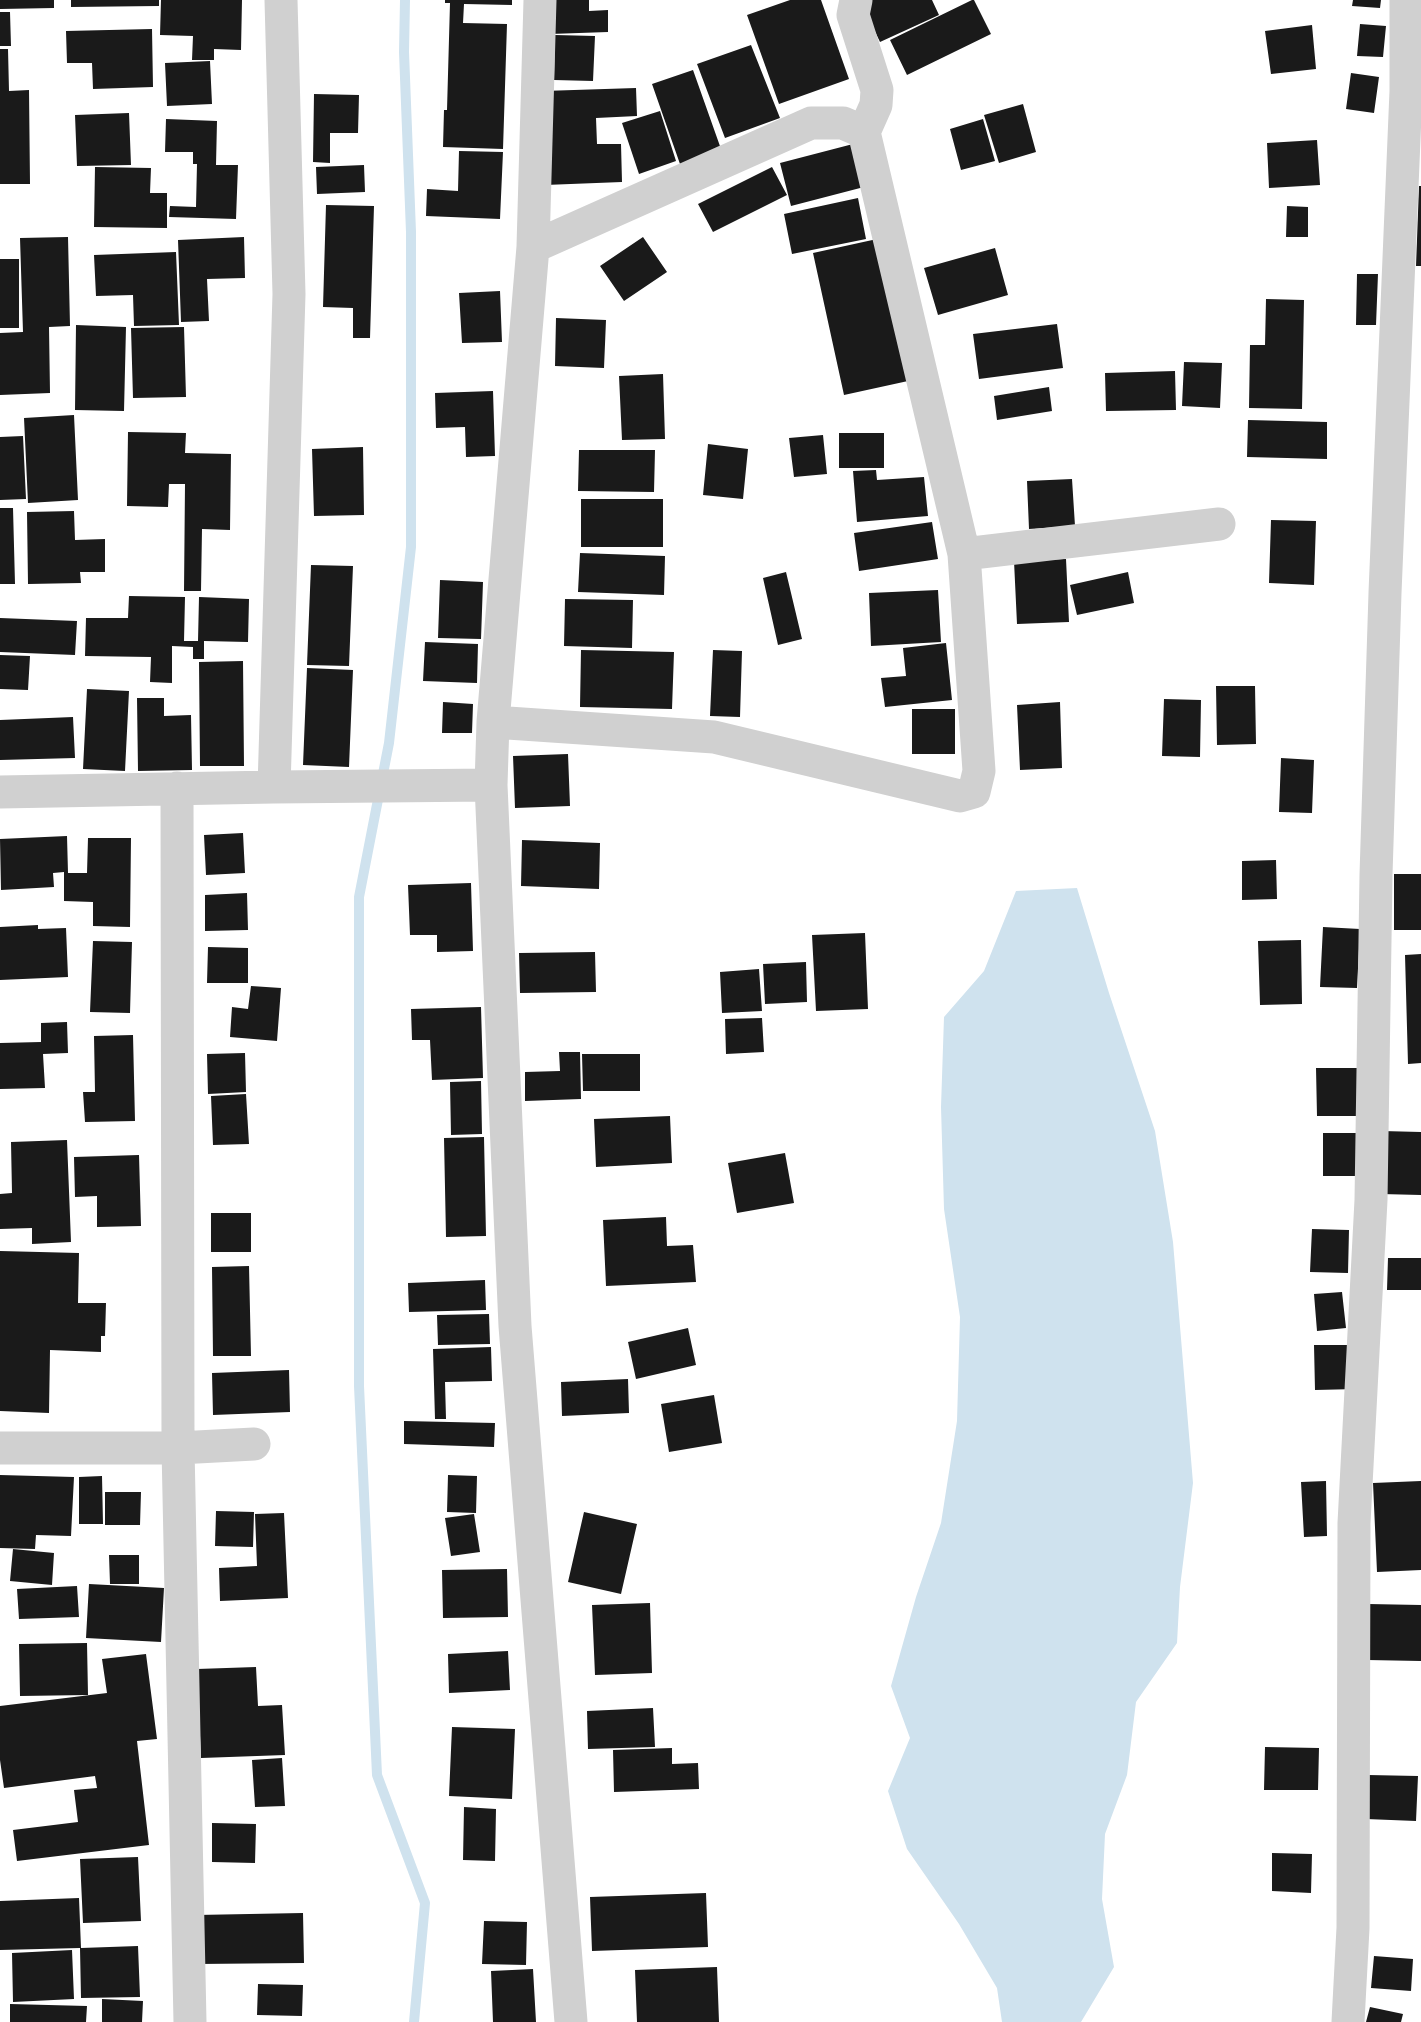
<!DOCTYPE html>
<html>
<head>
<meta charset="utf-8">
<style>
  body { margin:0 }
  canvas { display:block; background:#fff }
</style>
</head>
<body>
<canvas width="1421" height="2022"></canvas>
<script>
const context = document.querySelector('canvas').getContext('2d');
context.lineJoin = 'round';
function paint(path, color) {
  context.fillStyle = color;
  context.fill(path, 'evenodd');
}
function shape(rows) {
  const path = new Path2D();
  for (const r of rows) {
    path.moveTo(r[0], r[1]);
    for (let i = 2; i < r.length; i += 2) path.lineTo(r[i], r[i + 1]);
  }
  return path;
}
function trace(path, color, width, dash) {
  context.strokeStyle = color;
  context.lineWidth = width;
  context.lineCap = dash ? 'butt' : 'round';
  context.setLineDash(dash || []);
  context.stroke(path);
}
paint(shape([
  [1077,888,1109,993,1155,1131,1173,1242,1193,1483,1180,1587,1177,1643,1136,1702,1127,1775,1105,1834,1102,1899,1114,1967,1081,2022,1002,2022,997,1988,959,1924,907,1849,888,1791,910,1738,891,1686,916,1597,941,1523,957,1421,960,1317,944,1209,941,1107,944,1017,984,971,1016,891]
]), '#cfe2ee');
trace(shape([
  [405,0,404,52,411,232,411,547,389,743,359,897,359,1386,377,1775,425,1903,414,2022]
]), '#cfe2ee', 10);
paint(shape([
  [0,0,54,0,54,8,0,9],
  [71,0,159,0,159,6,71,7],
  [161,0,242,0,241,50,214,49,214,60,192,60,193,36,160,35],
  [445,0,512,0,512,5,464,4,463,23,507,24,503,149,443,147,444,110,447,110,450,3,445,3],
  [549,0,589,0,589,11,608,10,608,32,550,34],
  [790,0,821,0,849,79,779,104,747,15],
  [860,0,932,0,939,15,880,42],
  [972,0,974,0,991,34,907,75,890,40],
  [1353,0,1381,0,1380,8,1352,6],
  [0,12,10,12,11,46,0,46],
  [1360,24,1386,26,1383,57,1357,56],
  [1312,25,1316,69,1271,74,1265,31],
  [152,29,153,87,93,89,92,63,67,63,66,31],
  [555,35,595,36,593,81,554,80],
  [751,45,780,118,725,138,697,64],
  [0,49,8,49,9,91,29,90,30,184,0,184],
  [210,61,212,104,167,106,165,63],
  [693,70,721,149,680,164,652,84],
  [1351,73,1379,77,1374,113,1346,109],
  [636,88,637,116,596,118,597,144,621,144,622,182,545,185,543,91],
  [314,94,359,95,358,133,330,133,330,163,313,162],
  [1023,104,1036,152,999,163,984,115],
  [660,111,676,161,639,174,622,123],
  [129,113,131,165,77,166,75,115],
  [166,119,217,121,216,165,238,165,236,219,169,217,170,206,196,207,197,164,193,164,193,152,165,152],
  [983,119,995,161,961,170,950,129],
  [1317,140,1320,185,1269,188,1267,143],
  [853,144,864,187,791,206,780,163],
  [459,151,503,152,500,219,426,216,427,189,458,191],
  [364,165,365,192,317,194,316,167],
  [95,167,151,168,150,193,167,193,167,228,94,227],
  [772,167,787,195,713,232,698,204],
  [1419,186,1421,186,1421,266,1416,266],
  [858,198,866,239,792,254,784,214],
  [326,205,374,206,370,338,353,338,353,308,323,307],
  [1287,206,1308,207,1308,237,1286,237],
  [68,237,70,326,49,327,50,393,0,395,0,333,23,332,20,238],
  [244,237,245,278,207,279,209,321,181,322,178,240],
  [643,237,667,272,624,301,600,266],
  [877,239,908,381,844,395,813,253],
  [995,248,1008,295,938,315,924,268],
  [176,252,179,325,134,326,133,295,96,296,94,255],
  [0,259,19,259,19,328,0,328],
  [1357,274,1378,274,1376,325,1356,325],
  [500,291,502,342,462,343,459,293],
  [1266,299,1304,300,1302,409,1249,408,1250,345,1265,345],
  [556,318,606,320,604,368,555,366],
  [1057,324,1063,368,979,379,973,334],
  [76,325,126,327,124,411,75,410],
  [184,327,186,397,133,398,131,328],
  [1184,362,1222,363,1220,408,1182,406],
  [1175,371,1176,410,1106,411,1105,373],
  [663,374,665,439,622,440,619,376],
  [1049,387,1052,411,997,420,994,396],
  [493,391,495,456,466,457,465,427,436,428,435,393],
  [74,415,78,500,28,503,24,418],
  [1248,420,1327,422,1327,459,1247,457],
  [128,432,186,433,185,453,231,454,230,530,202,529,201,591,184,591,185,484,169,484,168,507,127,506],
  [839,433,884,433,884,468,839,468],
  [823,435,827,474,794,477,789,438],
  [23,436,26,499,0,500,0,437],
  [708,444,748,449,743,499,703,495],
  [363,447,364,515,314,516,312,449],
  [579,450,655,450,654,492,578,491],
  [876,470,877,480,924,477,928,516,857,522,853,471],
  [1072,479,1075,526,1029,529,1027,481],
  [581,499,663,499,663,547,581,547],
  [0,508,13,508,15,584,0,584],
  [74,511,75,540,105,539,105,572,80,572,81,583,28,584,27,512],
  [1271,520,1316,521,1314,585,1269,583],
  [932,522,938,559,859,571,854,533],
  [580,553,665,556,664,595,578,592],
  [1066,559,1069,622,1017,624,1014,561],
  [311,565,353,566,349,666,307,665],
  [786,572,802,639,778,645,763,578],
  [1128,572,1134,603,1077,615,1070,585],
  [440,580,483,582,481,639,438,638],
  [938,590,941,642,871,646,869,593],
  [129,596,185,597,184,641,198,641,199,597,249,599,248,642,204,641,204,659,193,659,193,647,172,646,172,683,150,682,151,657,85,656,86,618,128,618],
  [565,599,633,600,632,648,564,646],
  [0,618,77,621,75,655,0,652],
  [425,642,478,644,477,683,423,681],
  [946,643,952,700,885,707,881,678,906,676,903,648],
  [581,650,674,652,672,709,580,707],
  [713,650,742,651,740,717,710,716],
  [0,655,30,656,28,690,0,689],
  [243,661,244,766,200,766,199,662],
  [307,668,353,670,349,767,303,765],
  [1216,686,1255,686,1256,744,1217,745],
  [87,689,129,691,125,771,83,769],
  [137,698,164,698,164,716,191,715,192,770,138,771],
  [1164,699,1201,700,1200,757,1162,756],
  [443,702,473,704,472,733,442,733],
  [1060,702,1062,768,1020,770,1017,705],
  [912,709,955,709,955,754,912,754],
  [73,717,75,758,0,760,0,720],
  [568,754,570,806,515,808,513,756],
  [1281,758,1314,760,1312,813,1279,812],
  [243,833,245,873,206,875,204,835],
  [67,836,68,873,87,873,88,838,131,838,130,927,93,926,93,902,64,901,64,872,53,873,54,887,1,890,0,839],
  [522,840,600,843,599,889,521,886],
  [1276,860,1277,899,1242,900,1242,861],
  [1394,874,1421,874,1421,930,1394,930],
  [471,883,473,951,437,952,437,935,410,935,408,885],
  [247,893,248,930,205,931,205,895],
  [38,925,38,929,66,928,68,977,0,980,0,927],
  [1323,927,1360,929,1357,988,1320,987],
  [865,933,868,1009,816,1011,812,935],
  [1301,940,1302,1004,1260,1005,1258,941],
  [93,941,132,942,130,1013,90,1012],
  [208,947,248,948,248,983,207,983],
  [595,952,596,992,520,993,519,953],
  [1421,954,1421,1063,1408,1064,1405,955],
  [806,962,807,1002,765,1004,763,964],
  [759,969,762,1011,722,1013,720,972],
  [251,986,281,988,277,1041,230,1037,232,1007,248,1009],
  [481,1007,483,1078,432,1080,430,1040,412,1040,411,1009],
  [762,1018,764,1052,726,1054,725,1019],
  [67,1022,68,1053,43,1054,45,1088,0,1089,0,1043,41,1042,41,1023],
  [133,1035,135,1121,85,1122,83,1092,95,1092,94,1036],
  [559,1052,580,1052,581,1099,525,1101,525,1072,560,1071],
  [245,1053,246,1092,208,1094,207,1054],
  [582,1054,640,1054,640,1091,583,1091],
  [1316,1068,1357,1068,1357,1116,1317,1116],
  [481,1081,482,1134,451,1135,450,1082],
  [246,1094,249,1144,213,1145,211,1096],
  [670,1116,672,1163,596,1167,594,1119],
  [1382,1131,1421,1132,1421,1195,1381,1194],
  [1323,1133,1368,1133,1367,1176,1323,1176],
  [484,1137,486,1236,446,1237,444,1138],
  [67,1140,71,1242,32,1244,32,1228,0,1229,0,1194,12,1193,11,1142],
  [785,1153,794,1203,737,1213,728,1163],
  [139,1155,141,1226,97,1227,97,1196,75,1197,74,1157],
  [211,1213,251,1213,251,1252,211,1252],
  [666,1217,667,1246,693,1245,696,1282,606,1286,603,1220],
  [1312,1229,1349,1230,1348,1273,1310,1272],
  [0,1251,79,1253,78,1303,106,1303,105,1336,101,1336,101,1352,50,1350,49,1413,0,1411],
  [1388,1258,1421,1258,1421,1290,1387,1290],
  [249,1266,251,1356,213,1356,212,1267],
  [485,1280,486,1310,409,1312,408,1283],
  [1342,1292,1346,1328,1317,1331,1314,1294],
  [489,1314,490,1344,438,1345,437,1315],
  [688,1328,696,1365,636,1379,628,1342],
  [1314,1345,1356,1345,1357,1389,1315,1390],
  [491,1347,492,1381,445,1382,446,1419,435,1419,433,1349],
  [289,1370,290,1412,213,1415,212,1373],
  [628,1379,629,1413,562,1416,561,1382],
  [714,1395,722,1443,669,1452,661,1404],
  [404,1421,495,1423,494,1447,404,1444],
  [0,1475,74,1477,71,1536,36,1535,35,1549,0,1548],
  [448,1475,477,1476,476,1513,447,1512],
  [102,1476,103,1524,79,1524,79,1477],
  [1326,1481,1327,1536,1304,1537,1301,1482],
  [1421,1481,1421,1570,1377,1572,1373,1483],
  [105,1492,141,1492,140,1525,105,1525],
  [216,1511,254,1512,253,1547,215,1546],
  [584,1512,637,1524,621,1594,568,1582],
  [284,1513,288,1598,220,1601,219,1568,257,1566,255,1514],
  [474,1514,480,1552,451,1556,445,1518],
  [13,1549,54,1553,52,1585,10,1581],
  [109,1555,139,1555,139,1584,110,1584],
  [507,1569,508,1617,443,1618,442,1570],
  [89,1584,164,1588,161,1642,86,1638],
  [77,1586,79,1617,19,1619,17,1589],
  [650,1603,652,1673,595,1675,592,1605],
  [1368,1604,1421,1605,1421,1661,1367,1660],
  [87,1643,88,1695,20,1696,19,1644],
  [508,1651,510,1690,449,1693,448,1654],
  [146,1654,157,1739,137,1741,149,1845,17,1861,13,1830,78,1822,74,1790,97,1788,95,1776,4,1788,0,1760,0,1706,107,1693,102,1659],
  [256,1667,258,1706,282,1705,285,1755,201,1758,197,1669],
  [653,1708,655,1747,588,1749,587,1711],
  [452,1727,515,1729,512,1799,449,1796],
  [1265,1747,1319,1748,1318,1790,1264,1790],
  [672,1748,672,1764,698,1763,699,1789,614,1792,613,1750],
  [282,1758,285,1806,255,1807,252,1760],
  [1368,1775,1418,1776,1416,1821,1366,1819],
  [464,1807,496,1809,495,1861,463,1860],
  [212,1823,256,1824,255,1863,212,1862],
  [1272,1853,1312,1854,1311,1893,1272,1891],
  [138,1857,141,1921,83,1923,80,1859],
  [706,1893,708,1947,592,1951,590,1897],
  [79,1898,81,1948,138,1946,140,1997,81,1998,80,1948,0,1950,0,1901],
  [303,1913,304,1963,197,1964,196,1915],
  [484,1921,527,1922,526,1965,482,1964],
  [72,1950,74,1999,13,2002,12,1953],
  [1374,1956,1413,1959,1411,1991,1371,1988],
  [717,1967,719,2022,637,2022,635,1970],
  [533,1969,536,2022,493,2022,491,1971],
  [258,1984,303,1985,302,2016,257,2015],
  [102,1999,143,2001,142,2022,102,2022],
  [10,2004,87,2006,86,2022,10,2022],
  [1370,2007,1403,2014,1401,2022,1366,2022]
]), '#1a1a1a');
trace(shape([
  [540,0,533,247,493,722,491,785,515,1326,571,2022],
  [856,0,853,15,877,90,876,105,864,132],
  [964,554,1219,524],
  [493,722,714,737,960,796,974,792,979,771,964,554,864,132,843,123,811,123,533,247],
  [274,787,289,294,281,0],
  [177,788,178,1448,190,2022],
  [0,792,274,787,491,785],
  [0,1448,178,1448,254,1444],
  [1348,2022,1353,1928,1354,1523,1371,1200,1376,875,1385,593,1406,91,1406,0]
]), '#d0d0d0', 33);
</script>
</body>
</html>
